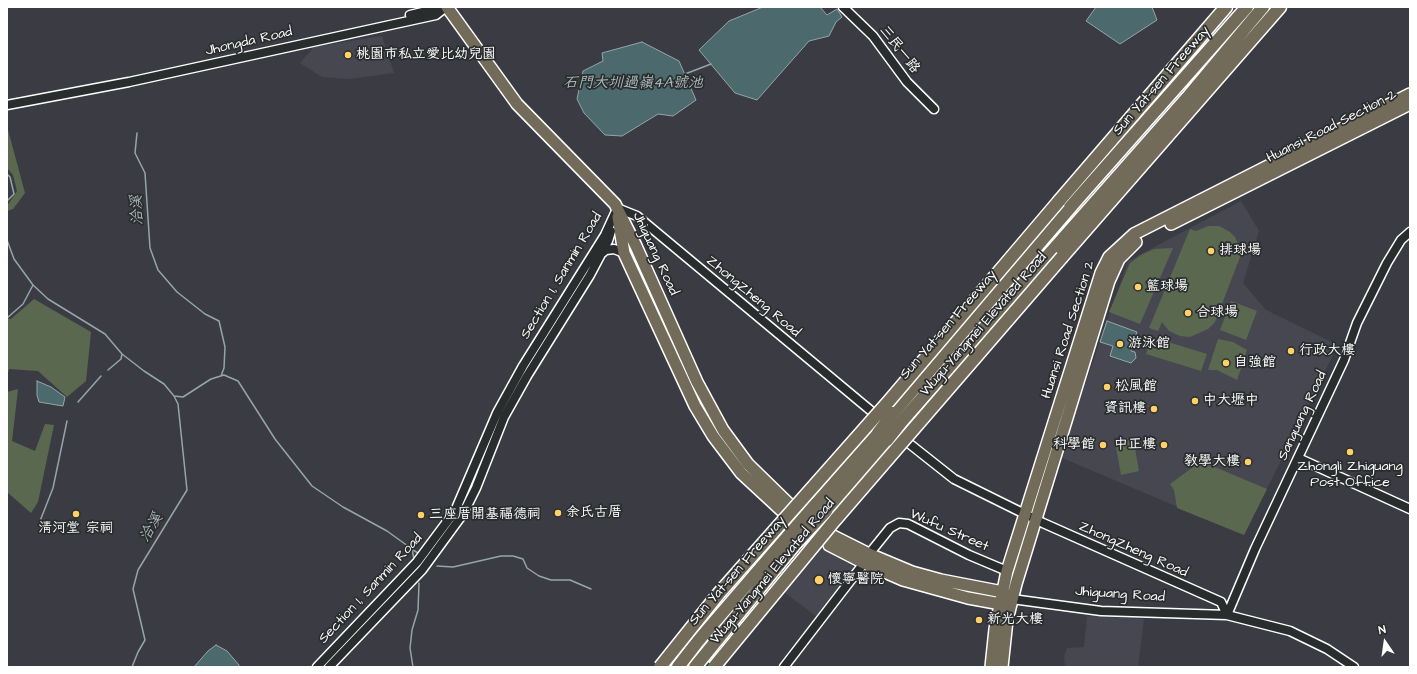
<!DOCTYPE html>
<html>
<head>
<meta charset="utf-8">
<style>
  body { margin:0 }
  #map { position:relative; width:1417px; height:674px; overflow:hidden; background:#3b3c43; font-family:"Architects Daughter",sans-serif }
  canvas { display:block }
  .frame { position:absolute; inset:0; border:8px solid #fff; pointer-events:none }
  .north { position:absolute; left:1365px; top:622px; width:40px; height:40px; -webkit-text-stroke:3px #2a2d2e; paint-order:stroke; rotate:347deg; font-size:11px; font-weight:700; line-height:16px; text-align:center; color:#fff }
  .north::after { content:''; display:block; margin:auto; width:14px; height:18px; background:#fff; clip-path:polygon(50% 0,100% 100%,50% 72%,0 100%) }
</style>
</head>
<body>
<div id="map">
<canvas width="1417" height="674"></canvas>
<div class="frame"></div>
<div class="north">N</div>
</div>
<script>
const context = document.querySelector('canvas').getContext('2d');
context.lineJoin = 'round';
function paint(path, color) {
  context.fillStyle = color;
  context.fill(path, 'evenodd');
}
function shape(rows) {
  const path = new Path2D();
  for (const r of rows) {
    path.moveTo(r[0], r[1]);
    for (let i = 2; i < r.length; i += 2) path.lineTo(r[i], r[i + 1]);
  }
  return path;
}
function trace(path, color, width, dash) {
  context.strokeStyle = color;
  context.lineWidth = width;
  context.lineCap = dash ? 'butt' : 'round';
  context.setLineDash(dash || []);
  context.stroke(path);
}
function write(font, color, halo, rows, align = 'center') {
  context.font = font + ' "Architects Daughter","LXGW WenKai TC",sans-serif';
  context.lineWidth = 3.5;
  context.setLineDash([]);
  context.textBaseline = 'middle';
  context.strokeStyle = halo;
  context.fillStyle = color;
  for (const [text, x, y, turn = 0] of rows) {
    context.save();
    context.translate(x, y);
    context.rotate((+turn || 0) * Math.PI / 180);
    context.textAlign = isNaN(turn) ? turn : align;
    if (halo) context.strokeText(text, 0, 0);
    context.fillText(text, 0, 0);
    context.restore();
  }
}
paint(shape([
  [382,36,394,73,349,79,322,77,300,63,314,47],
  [1241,201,1259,231,1243,283,1266,310,1338,345,1244,535,1060,457,1128,261],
  [821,548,855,568,816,616,784,592],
  [1087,616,1144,619,1138,667,1065,667,1064,656,1067,648,1084,647]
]), '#474751');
paint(shape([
  [7,126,25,193,13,209,7,211,7,206,17,191,13,175,7,168],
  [1208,226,1219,226,1230,232,1235,237,1240,249,1240,257,1215,322,1208,329,1190,337,1180,336,1169,331,1162,322,1158,331,1149,328,1190,229,1196,231],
  [1173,248,1140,324,1109,312,1130,263,1141,255,1154,249],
  [34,299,91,332,86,381,67,397,38,371,9,369,7,376,7,318,11,319],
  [1231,301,1257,311,1246,340,1220,330],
  [1152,337,1207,354,1201,371,1146,354],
  [1218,339,1233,342,1247,350,1237,380,1217,370,1208,370],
  [18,389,12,441,35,451,45,424,54,425,38,502,31,513,7,492,7,392],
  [1133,437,1139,471,1121,475,1115,441],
  [1207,457,1211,458,1210,465,1267,489,1244,535,1177,508,1174,490,1170,484]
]), '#5b6850');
const water = shape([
  [763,7,820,7,827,15,837,9,842,17,836,22,829,36,809,41,757,100,735,93,699,50,729,21,763,7],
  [1096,7,1152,7,1157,20,1120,44,1086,21,1096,7],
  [642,42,679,61,696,100,673,116,658,114,622,136,605,135,584,113,577,99,583,71,603,61,602,53,642,42],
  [1107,321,1137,332,1131,351,1135,352,1136,358,1131,363,1110,356,1113,346,1100,342,1107,321],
  [37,381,51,387,65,397,63,406,39,402,37,395,37,381],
  [216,645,227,651,239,665,239,667,194,667,208,651,216,645]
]);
paint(water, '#4c6a6d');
trace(water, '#94a6a7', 1);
trace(shape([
  [685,74,711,64],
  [137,133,135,153,145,173,150,248,158,270,177,292,205,314,219,321,225,347,224,368,221,376],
  [7,174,10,177,14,194,7,201],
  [7,240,14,259,33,285,23,304,7,318],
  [33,285,48,299,105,334,122,354,144,371,164,384,174,396,183,397,211,379,224,375,238,381,275,439,312,486,343,507,387,531,412,549,414,559],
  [108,370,121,359,122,354],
  [78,402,101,376],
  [40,521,53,488,67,421],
  [413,550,418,553],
  [437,566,453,567,501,556,513,556,523,559,527,568,539,576,551,580,570,580,591,589],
  [132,667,138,652,145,640,133,589,138,570,187,490,178,404,174,396],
  [413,667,410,648,412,630,418,610,419,583]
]), '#94a6a7', 1.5);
const minor = shape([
  [843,7,873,36,907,82,934,109],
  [410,15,444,7],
  [7,105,129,82,436,15,446,7],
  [617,208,637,216,870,410],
  [601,254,606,250,614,249,624,253],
  [906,441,954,479,1043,523,1221,602,1227,615],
  [1298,458,1410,509],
  [1012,599,1101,611,1227,615,1290,631,1327,649,1354,667],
  [1227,615,1255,549,1344,360,1357,323,1387,263,1401,240,1410,232],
  [317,667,417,562,455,511,497,413,523,366,605,235,617,209],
  [329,667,422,570,463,514,476,488,504,417,527,376,590,275,608,241,611,231],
  [784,667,864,563,869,554,890,528,899,523,908,524,969,555,1007,571]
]);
const major = shape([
  [447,7,517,104,615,204,636,246,697,382,723,430,748,464,789,504],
  [618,217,624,253,695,406,713,436,741,473,781,510],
  [1171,224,1410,104],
  [831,535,869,554,912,572,941,580,1003,592,1008,596],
  [829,545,864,563,903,580,968,598,1001,604,1006,602],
  [991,667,995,629,1007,571,1101,273,1109,257,1134,234,1410,94],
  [1002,667,1007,620,1016,584,1109,281,1119,259,1136,242]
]);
const highway = shape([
  [1059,201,1226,7],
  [1062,257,1280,7],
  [893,413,1080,196,1247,7],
  [902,421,1187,98,1263,7],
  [816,504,878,433],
  [826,511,887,440],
  [678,667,698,641,789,535],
  [695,667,796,543]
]);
trace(minor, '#fff', 11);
trace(major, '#fff', 14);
trace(highway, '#fff', 15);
trace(minor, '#2a2d2e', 8);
trace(major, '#726b5a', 11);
trace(highway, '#726b5a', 12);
const highwayBridge = shape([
  [878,433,893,413],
  [887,440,902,421],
  [789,535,816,504],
  [796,543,826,511],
  [660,667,720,592,889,401,1059,201],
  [714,667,835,520,1062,257]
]);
trace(highwayBridge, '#fff', 15, []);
trace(highwayBridge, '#726b5a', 12);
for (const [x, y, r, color] of [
  [348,55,4,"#ffd166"],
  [1211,251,4,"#ffd166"],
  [1138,287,4,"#ffd166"],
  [1188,313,4,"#ffd166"],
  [1120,344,4,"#ffd166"],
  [1291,351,4,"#ffd166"],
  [1226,363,4,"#ffd166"],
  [1107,387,4,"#ffd166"],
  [1195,401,4,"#ffd166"],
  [1154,409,4,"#ffd166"],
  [1103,445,4,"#ffd166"],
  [1164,445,4,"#ffd166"],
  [1350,452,4,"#ffd166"],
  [1248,462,4,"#ffd166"],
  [558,513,4,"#ffd166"],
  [76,514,4,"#ffd166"],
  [421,515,4,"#ffd166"],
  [819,580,5,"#ffd166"],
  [979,620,4,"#ffd166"]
]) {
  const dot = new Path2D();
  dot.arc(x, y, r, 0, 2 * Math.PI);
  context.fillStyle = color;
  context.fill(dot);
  trace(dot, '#2a2d2e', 1.5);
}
write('14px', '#fff', '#2a2d2e', [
  ["Jhongda Road",249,42,-13],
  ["三民一路",899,50,52],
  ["Sun Yat-sen Freeway",1162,81,-49],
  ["Huansi Road Section 2",1332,127,-27],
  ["Jhiguang Road",655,254,65],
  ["Section 1, Sanmin Road",562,276,-59],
  ["ZhongZheng Road",753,297,40],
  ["Sun Yat-sen Freeway",949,325,-49],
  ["Wugu-Yangmei Elevated Road",984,325,-49],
  ["Huansi Road Section 2",1069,330,-72],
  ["Sanguang Road",1303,416,-65],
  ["Wufu Street",949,531,24],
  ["ZhongZheng Road",1133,550,24],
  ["Sun Yat-sen Freeway",738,571,-49],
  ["Wugu-Yangmei Elevated Road",773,572,-50],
  ["Section 1, Sanmin Road",371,589,-47],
  ["Jhiguang Road",1120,595,4]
]);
write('14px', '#fff', '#2a2d2e', [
  ["桃園市私立愛比幼兒園",356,55],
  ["排球場",1219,251],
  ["籃球場",1146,287],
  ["合球場",1196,313],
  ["游泳館",1128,344],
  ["行政大樓",1299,351],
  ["自強館",1234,363],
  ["松風館",1115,387],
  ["中大壢中",1203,401],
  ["資訊樓",1146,409,"right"],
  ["科學館",1095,445,"right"],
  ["中正樓",1156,445,"right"],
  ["教學大樓",1240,462,"right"],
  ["Zhongli Zhiguang",1350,467,"center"],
  ["Post Office",1350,483,"center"],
  ["余氏古厝",566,513],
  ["三座厝開基福德祠",429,515],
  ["清河堂 宗祠",76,529,"center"],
  ["懷寧醫院",828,580],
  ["新光大樓",987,620]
], 'left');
write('italic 15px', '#aebcbd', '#2a2d2e', [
  ["石門大圳過嶺4A號池",633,84],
  ["洽溪",138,210,-93],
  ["洽溪",152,528,-59]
]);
</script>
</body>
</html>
